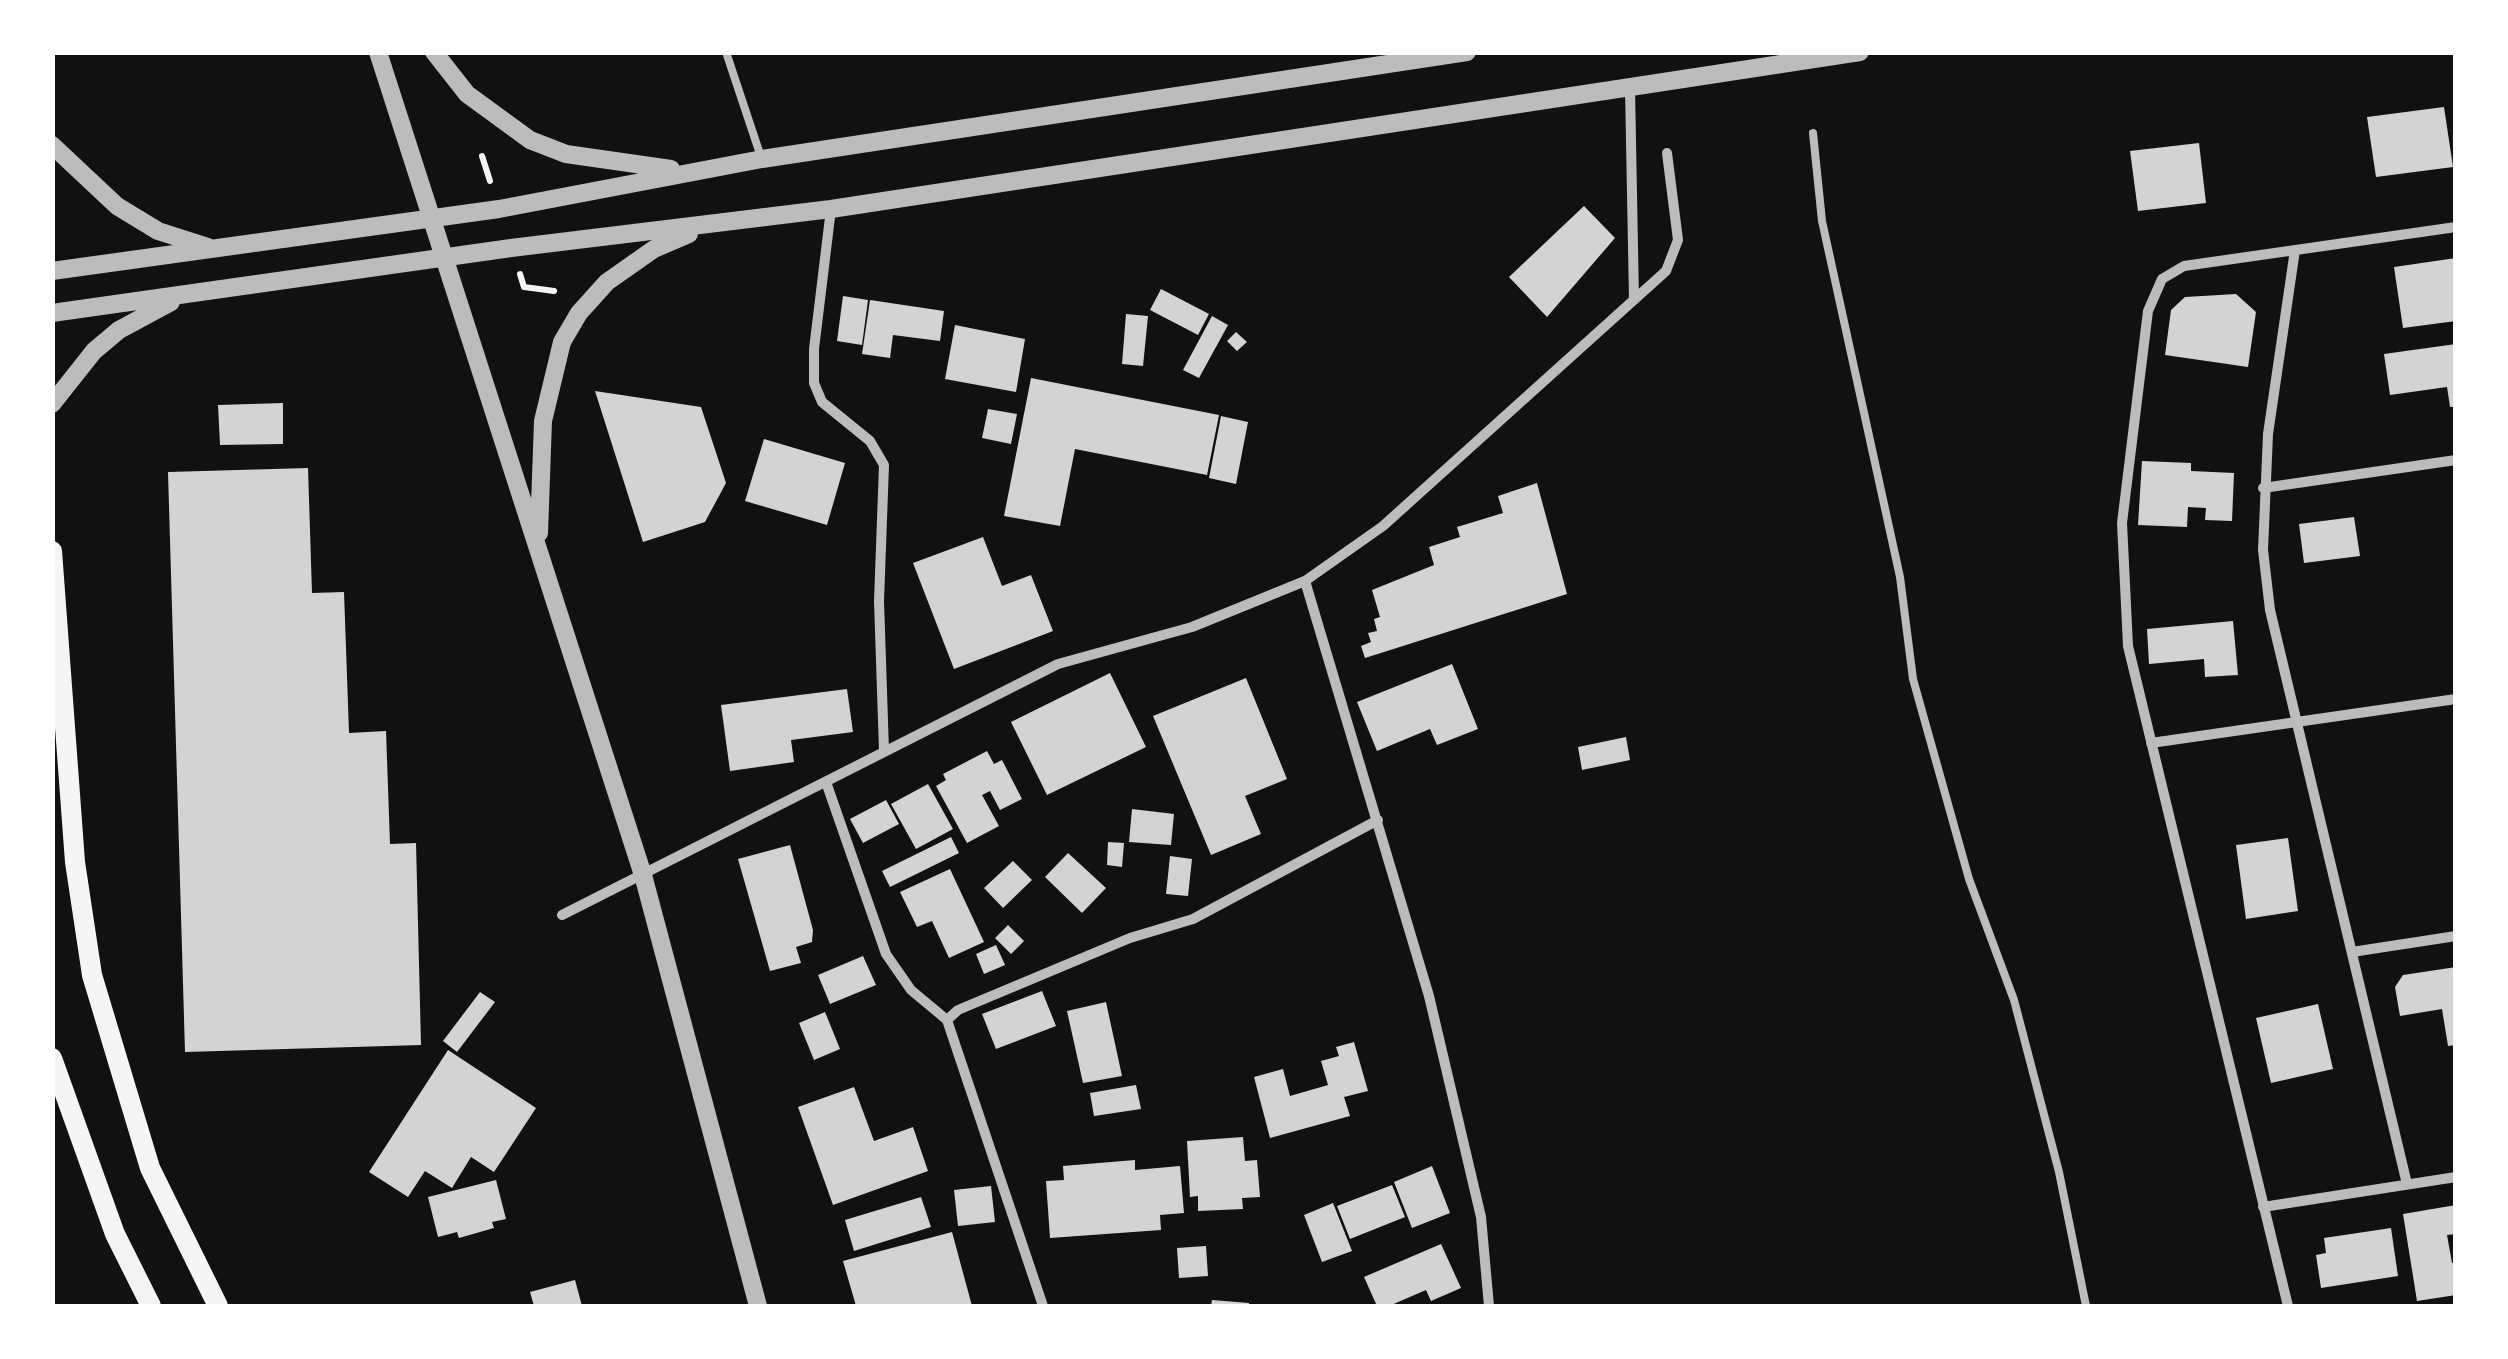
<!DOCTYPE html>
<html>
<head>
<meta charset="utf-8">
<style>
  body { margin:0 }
  #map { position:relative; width:2508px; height:1359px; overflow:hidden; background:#111; font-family:Lato,sans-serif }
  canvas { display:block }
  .frame { position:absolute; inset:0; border:55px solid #fff; pointer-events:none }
</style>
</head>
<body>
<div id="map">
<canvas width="2508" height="1359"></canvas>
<div class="frame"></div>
</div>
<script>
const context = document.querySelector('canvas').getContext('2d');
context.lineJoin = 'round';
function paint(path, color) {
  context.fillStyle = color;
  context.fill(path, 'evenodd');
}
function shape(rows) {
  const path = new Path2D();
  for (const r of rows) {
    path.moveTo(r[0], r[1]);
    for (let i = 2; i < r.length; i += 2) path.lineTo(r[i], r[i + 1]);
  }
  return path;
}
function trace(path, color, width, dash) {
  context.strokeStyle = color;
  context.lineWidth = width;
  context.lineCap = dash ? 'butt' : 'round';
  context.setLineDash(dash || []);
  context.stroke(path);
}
paint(shape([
  [2444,107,2453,167,2376,177,2367,117],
  [2199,143,2206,203,2138,211,2130,151],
  [1584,206,1615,238,1547,317,1509,277],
  [2456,258,2456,321,2403,328,2394,267],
  [1161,289,1209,314,1198,335,1150,310],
  [2236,294,2256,312,2248,367,2165,355,2171,310,2185,297],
  [843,296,868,300,862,345,837,341],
  [870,300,944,311,940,341,893,335,890,358,862,354],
  [1126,314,1148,316,1143,366,1122,364],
  [1212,316,1228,325,1199,378,1183,370],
  [955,325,1025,339,1016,392,945,379],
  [1236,332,1247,342,1237,351,1227,341],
  [2456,344,2456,407,2450,407,2447,387,2390,395,2384,354],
  [1031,378,1219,415,1207,475,1075,449,1060,526,1004,516],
  [595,391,701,407,726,483,705,522,643,542],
  [283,403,283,444,220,445,218,405],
  [988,409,1017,414,1011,444,982,438],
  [1221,416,1248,422,1236,484,1209,478],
  [764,439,845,463,827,525,745,501],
  [2142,461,2191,463,2191,471,2234,473,2232,521,2205,520,2206,508,2188,507,2187,527,2138,525],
  [308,468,312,593,344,592,349,733,386,731,390,844,416,843,421,1045,185,1052,168,472],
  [1537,483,1567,594,1365,658,1361,646,1371,642,1368,633,1377,631,1374,619,1380,617,1372,590,1434,565,1429,547,1460,537,1457,527,1503,513,1498,496],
  [2354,517,2360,556,2304,563,2299,524],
  [983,537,1002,586,1031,575,1053,631,954,669,913,563],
  [2233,621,2238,675,2205,677,2204,659,2149,664,2147,629],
  [1452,664,1478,729,1437,745,1430,729,1377,751,1357,702],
  [1110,673,1146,747,1047,795,1011,722],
  [1246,678,1287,779,1245,796,1261,834,1211,855,1153,716],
  [847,689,853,732,791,740,794,762,730,771,721,705],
  [1626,737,1630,760,1582,770,1578,747],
  [987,751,994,764,1002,760,1022,799,1000,810,990,791,982,795,999,826,967,843,936,786,946,780,943,774],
  [928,784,953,829,916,849,891,804],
  [886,800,899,824,863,843,850,819],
  [1132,809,1174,814,1171,845,1129,842],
  [951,837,959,853,890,887,882,871],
  [2288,838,2298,911,2246,919,2236,845],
  [1108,842,1124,843,1122,867,1107,865],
  [790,845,813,930,812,942,796,947,801,963,770,971,738,859],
  [1068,853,1106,888,1082,913,1045,877],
  [1170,856,1192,859,1188,896,1166,894],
  [1013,861,1032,880,1003,908,984,888],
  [950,869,984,942,949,958,932,921,917,927,900,892],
  [1008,925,1024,941,1011,954,995,938],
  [996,945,1005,965,984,974,976,954],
  [863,956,876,985,830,1004,818,975],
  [2456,967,2456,1045,2448,1046,2442,1009,2400,1016,2395,987,2403,975],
  [1042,991,1056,1026,996,1049,982,1014],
  [480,992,495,1002,457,1052,443,1041],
  [1106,1002,1122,1076,1083,1083,1067,1011],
  [2318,1004,2333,1069,2271,1083,2256,1018],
  [825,1012,840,1049,814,1060,799,1023],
  [1354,1042,1368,1091,1344,1097,1350,1116,1270,1138,1254,1077,1283,1069,1290,1096,1328,1085,1321,1061,1339,1056,1336,1047],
  [448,1050,536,1108,494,1172,471,1157,452,1188,425,1171,408,1197,369,1172],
  [1136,1085,1141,1109,1094,1116,1090,1093],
  [854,1087,874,1141,913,1127,928,1171,833,1205,798,1107],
  [1243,1137,1245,1161,1257,1160,1260,1197,1242,1198,1243,1209,1198,1211,1198,1196,1190,1197,1187,1141],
  [1135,1160,1135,1170,1180,1166,1184,1213,1160,1215,1161,1230,1050,1238,1046,1181,1064,1180,1063,1166],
  [1432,1166,1450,1213,1412,1228,1394,1182],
  [496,1180,506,1219,492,1222,494,1228,459,1238,457,1232,438,1237,428,1197],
  [1392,1185,1405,1217,1350,1239,1337,1206],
  [991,1186,995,1222,958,1226,954,1190],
  [921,1197,931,1227,854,1251,845,1220],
  [1333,1203,1352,1251,1322,1262,1304,1215],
  [2456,1205,2456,1234,2447,1235,2452,1263,2456,1262,2456,1295,2417,1301,2403,1214],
  [2391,1228,2398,1276,2321,1288,2316,1255,2326,1253,2324,1238],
  [952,1232,972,1306,856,1306,843,1261],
  [1441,1244,1461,1288,1431,1301,1426,1290,1389,1306,1377,1306,1364,1277],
  [1206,1246,1208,1276,1179,1278,1177,1248],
  [575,1280,582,1306,534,1306,530,1292],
  [1212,1300,1249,1303,1249,1306,1211,1306]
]), '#d3d3d3');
trace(shape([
  [482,156,490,181],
  [520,274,524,287,554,291]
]), '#f5f5f5', 6);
trace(shape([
  [726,52,761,157],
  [1813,133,1822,221,1900,577,1913,679,1969,879,2014,1000,2059,1172,2086,1306]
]), '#bcbcbc', 8);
trace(shape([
  [1630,88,1634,300],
  [831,209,814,349,814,383,822,402,870,441,884,465,879,601,884,751],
  [2295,250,2268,434,2263,550,2270,610,2407,1184],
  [2263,488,2456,460],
  [1305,581,1429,996,1481,1217,1489,1306],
  [2151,743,2456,699],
  [826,782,886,954,911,990,947,1020],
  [562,915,1058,664,1192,627,1305,581,1383,526,1666,271,1678,240,1667,153],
  [2352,952,2456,936],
  [2263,1207,2456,1177],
  [1043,1306,947,1020,958,1010,1130,938,1193,919,1378,820],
  [2288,1306,2128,646,2122,523,2148,311,2162,279,2184,266,2456,227]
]), '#bcbcbc', 10);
trace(shape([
  [378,52,643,875,758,1306],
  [434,52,467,94,530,140,566,154,671,169],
  [52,145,117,206,158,231,208,247],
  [52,271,499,209,762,159,1467,52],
  [52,313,511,248,831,209,1860,52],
  [52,404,94,351,119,330,171,302],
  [539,533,543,421,562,342,579,313,607,282,654,249,689,234]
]), '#bcbcbc', 18);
trace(shape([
  [52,551,75,862,92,975,150,1168,218,1306],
  [52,1058,115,1234,151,1306]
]), '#f5f5f5', 20);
</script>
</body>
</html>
